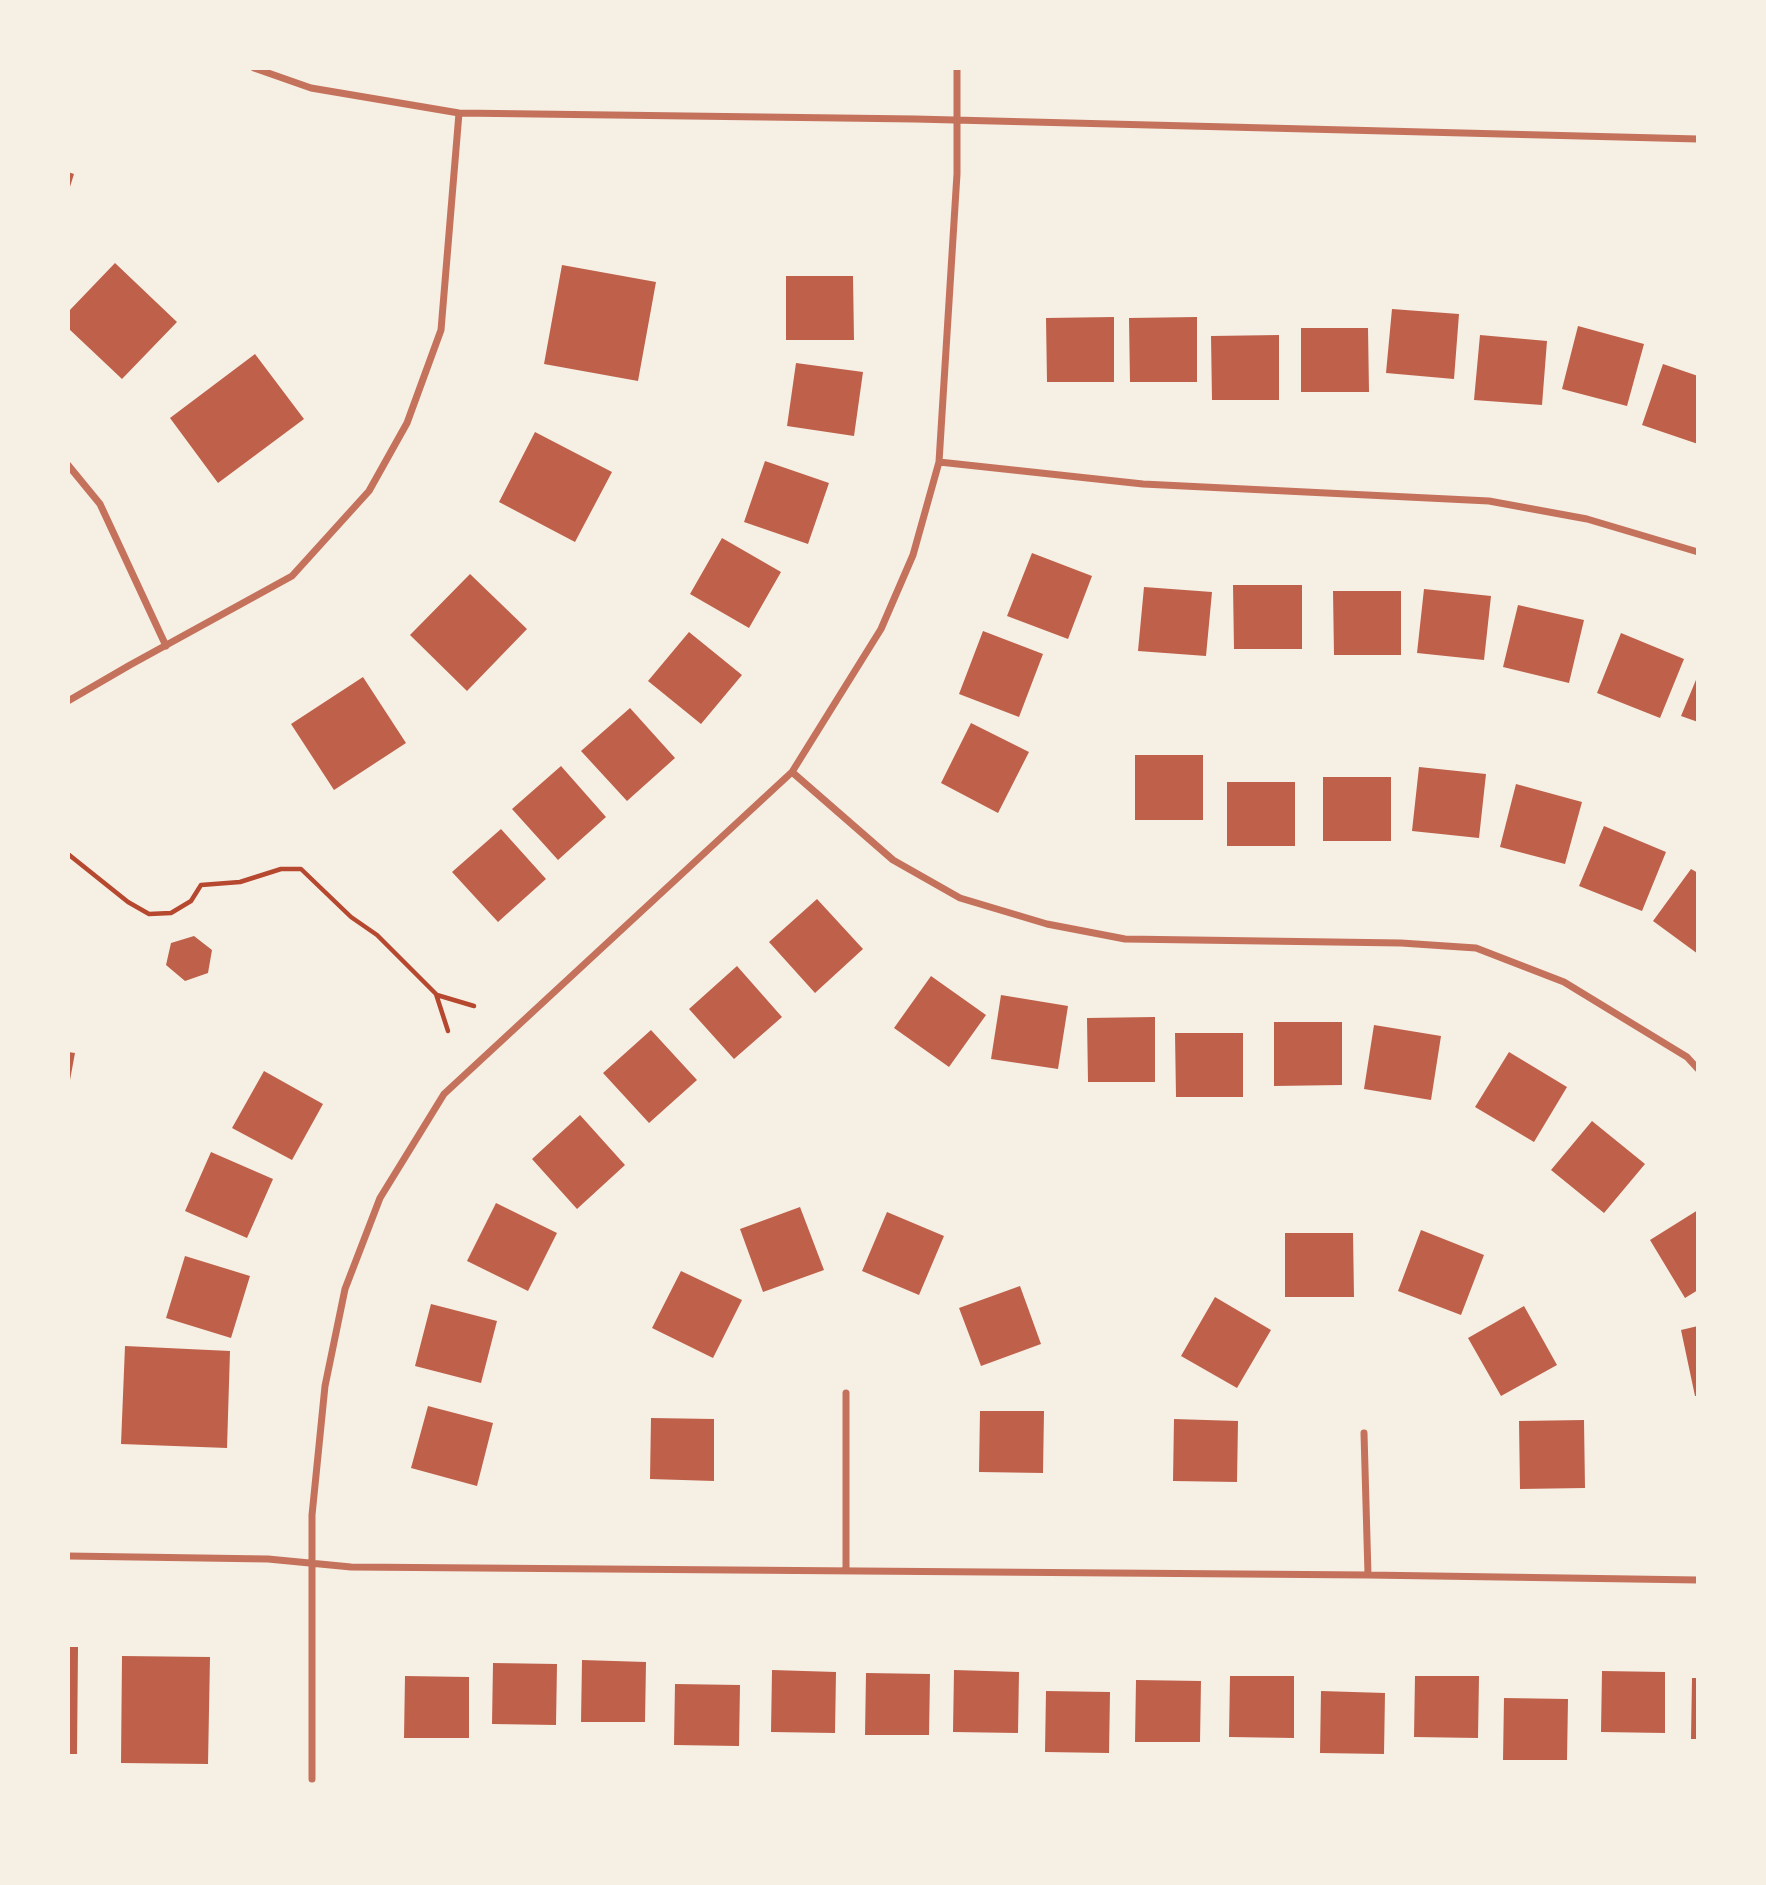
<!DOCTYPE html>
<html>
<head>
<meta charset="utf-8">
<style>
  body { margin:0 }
  #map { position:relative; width:1766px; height:1885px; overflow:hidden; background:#f6efe4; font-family:"Varela Round",sans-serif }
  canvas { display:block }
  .frame { position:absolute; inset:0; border:70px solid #f6efe4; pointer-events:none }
</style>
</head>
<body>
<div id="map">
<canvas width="1766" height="1885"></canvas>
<div class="frame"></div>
</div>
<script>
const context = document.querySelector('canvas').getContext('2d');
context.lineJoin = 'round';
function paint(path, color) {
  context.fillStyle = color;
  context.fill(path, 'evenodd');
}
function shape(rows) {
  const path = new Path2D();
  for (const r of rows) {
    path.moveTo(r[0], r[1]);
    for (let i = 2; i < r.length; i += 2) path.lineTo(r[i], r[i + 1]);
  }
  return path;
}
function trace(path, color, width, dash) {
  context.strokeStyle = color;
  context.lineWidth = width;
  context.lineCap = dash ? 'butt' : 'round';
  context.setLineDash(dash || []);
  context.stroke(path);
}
paint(shape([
  [68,172,74,174,69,190,68,190],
  [115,263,177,322,122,379,68,328,68,312],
  [562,265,656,282,638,381,544,364],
  [786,276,853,276,854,340,786,340],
  [1392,309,1459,314,1454,379,1386,373],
  [1114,317,1114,382,1047,382,1046,318],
  [1197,317,1197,382,1130,382,1129,318],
  [1578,326,1644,344,1627,406,1562,389],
  [1301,328,1368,328,1369,392,1301,392],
  [1279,335,1279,400,1212,400,1211,336],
  [1480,335,1547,341,1542,405,1474,400],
  [255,354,304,419,218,483,170,418],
  [796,363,863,372,854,436,787,426],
  [1663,364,1698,376,1698,444,1642,425],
  [535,432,612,472,575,542,499,502],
  [765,461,829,483,808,544,744,522],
  [722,538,781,572,749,628,690,594],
  [1032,553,1092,576,1068,639,1007,616],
  [470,574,527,629,467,691,410,635],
  [1233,585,1302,585,1302,649,1234,649],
  [1144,587,1212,592,1206,656,1138,651],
  [1424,589,1491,596,1484,660,1417,653],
  [1333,591,1401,591,1401,655,1334,655],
  [1518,605,1584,620,1569,683,1503,667],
  [983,631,1043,654,1019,717,959,694],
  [689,632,742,675,701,724,648,681],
  [1621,633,1684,659,1660,718,1597,693],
  [1698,675,1698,722,1681,716],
  [363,677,406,743,334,790,291,724],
  [630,708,675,758,627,801,581,751],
  [971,723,1029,752,998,813,941,783],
  [1135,755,1203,755,1203,820,1135,820],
  [561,766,606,817,558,860,512,809],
  [1419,767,1486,774,1479,838,1412,831],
  [1323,777,1391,777,1391,841,1323,841],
  [1227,782,1295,782,1295,846,1227,846],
  [1516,784,1582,802,1565,864,1500,847],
  [1604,826,1666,852,1642,911,1579,886],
  [501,829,546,879,498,922,452,872],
  [1691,869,1698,873,1698,954,1653,921],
  [817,899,863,949,815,993,769,942],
  [194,936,212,950,208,973,185,981,166,965,171,943],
  [737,966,782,1017,734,1059,689,1009],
  [931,976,986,1015,949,1067,894,1028],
  [1001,995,1068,1006,1058,1069,991,1059],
  [1155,1017,1155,1082,1088,1082,1087,1018],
  [1274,1022,1342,1022,1342,1085,1274,1086],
  [1374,1025,1441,1036,1431,1100,1364,1089],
  [651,1030,697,1080,649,1123,603,1073],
  [1175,1033,1243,1033,1243,1097,1176,1097],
  [68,1052,75,1053,70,1080,68,1080],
  [1509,1052,1567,1087,1534,1142,1475,1107],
  [264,1071,323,1104,292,1160,232,1128],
  [580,1115,625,1165,577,1209,532,1159],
  [1592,1121,1645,1164,1604,1213,1551,1170],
  [211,1152,273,1179,247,1238,185,1211],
  [496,1203,557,1233,528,1291,467,1261],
  [800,1207,824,1270,763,1292,740,1229],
  [1698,1210,1698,1290,1685,1298,1650,1240],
  [887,1212,944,1236,919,1295,862,1271],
  [1421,1230,1484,1255,1461,1315,1398,1291],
  [1285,1233,1353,1233,1354,1297,1285,1297],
  [185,1256,250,1276,231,1338,166,1318],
  [681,1271,742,1300,713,1358,652,1328],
  [1020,1286,1041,1344,981,1366,959,1308],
  [1215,1297,1271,1330,1237,1388,1181,1356],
  [431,1304,497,1321,481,1383,415,1366],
  [1524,1306,1557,1365,1501,1396,1468,1338],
  [1698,1326,1698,1396,1695,1396,1681,1330],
  [125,1346,230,1351,227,1448,121,1444],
  [428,1406,493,1423,477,1486,411,1468],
  [980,1411,1044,1411,1043,1473,979,1472],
  [651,1418,714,1419,714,1481,650,1479],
  [1174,1419,1238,1421,1237,1482,1173,1481],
  [1584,1420,1585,1488,1520,1489,1519,1421],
  [68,1647,78,1647,77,1754,68,1754],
  [122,1656,210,1657,208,1764,121,1763],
  [582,1660,646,1662,645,1722,581,1722],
  [493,1663,557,1664,556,1725,492,1724],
  [772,1670,836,1672,835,1733,771,1732],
  [954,1670,1019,1672,1018,1733,953,1732],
  [1602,1671,1665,1672,1665,1733,1601,1732],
  [866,1673,930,1674,929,1735,865,1735],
  [405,1676,469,1677,469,1738,404,1738],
  [1230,1676,1294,1676,1294,1738,1229,1737],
  [1415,1676,1479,1676,1478,1738,1414,1737],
  [1692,1678,1698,1678,1698,1739,1691,1739],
  [1136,1680,1201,1681,1200,1742,1135,1742],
  [675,1684,740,1685,739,1746,674,1745],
  [1046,1691,1110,1692,1109,1753,1045,1752],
  [1321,1691,1385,1693,1384,1754,1320,1753],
  [1504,1698,1568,1699,1567,1760,1503,1760]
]), '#bf614a');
trace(shape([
  [68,854,128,902,149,914,171,913,191,901,201,885,240,882,281,869,301,869,351,917,377,935,436,994,448,1031],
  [437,995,474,1006]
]), '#b5482f', 4.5);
trace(shape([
  [254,68,311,88,459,113,915,119,1698,139],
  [939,462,1143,484,1489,501,1587,519,1698,552],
  [68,465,100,504,166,646],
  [68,701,130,665,292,576,369,491,407,423,441,330,459,113],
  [792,772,893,860,960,898,1047,924,1125,939,1401,943,1476,948,1564,982,1687,1057,1698,1069],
  [846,1393,846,1571],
  [1364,1433,1368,1575],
  [68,1556,268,1559,351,1567,1368,1575,1698,1580],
  [312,1779,312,1515,325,1386,345,1289,380,1198,444,1094,792,772,881,629,913,555,939,462,957,174,957,68]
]), '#c5725c', 7);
</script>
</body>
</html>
